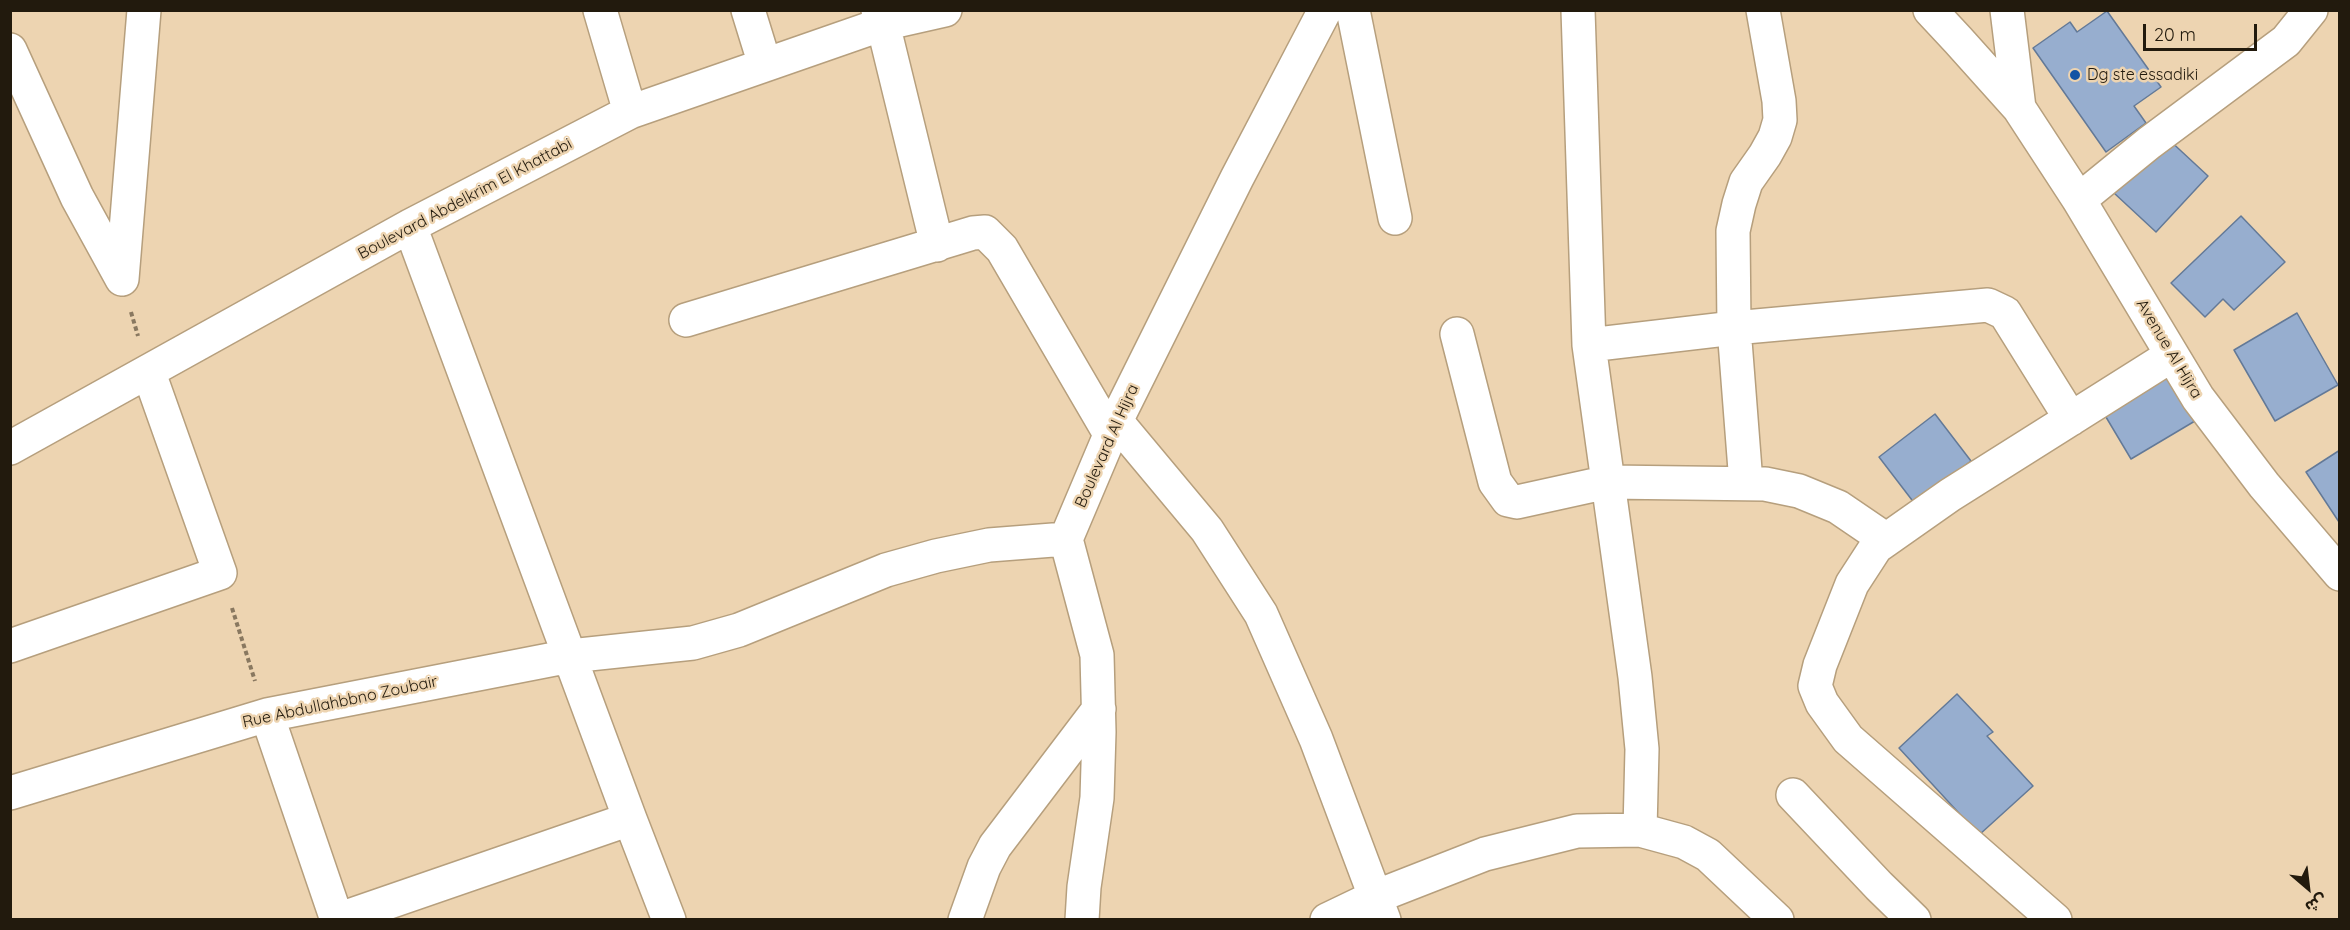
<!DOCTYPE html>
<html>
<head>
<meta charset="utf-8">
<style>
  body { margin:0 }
  #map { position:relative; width:2350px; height:930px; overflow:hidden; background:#edd4b1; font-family:Quicksand,"Noto Sans Arabic",sans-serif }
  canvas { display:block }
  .frame { position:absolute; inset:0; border:12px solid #221a0d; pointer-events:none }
  .north { position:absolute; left:2278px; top:858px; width:60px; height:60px; -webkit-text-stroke:4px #edd4b1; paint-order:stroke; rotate:152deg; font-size:16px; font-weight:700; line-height:24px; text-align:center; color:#221a0d }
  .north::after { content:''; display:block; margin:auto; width:21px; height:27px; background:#221a0d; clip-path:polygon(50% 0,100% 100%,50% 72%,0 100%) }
  .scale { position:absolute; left:2143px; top:24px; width:114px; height:27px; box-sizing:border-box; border:3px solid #221a0d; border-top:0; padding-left:8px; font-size:18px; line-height:21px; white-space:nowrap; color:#221a0d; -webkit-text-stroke:4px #edd4b1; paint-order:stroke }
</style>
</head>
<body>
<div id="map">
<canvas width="2350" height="930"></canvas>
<div class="frame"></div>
<div class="north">ش</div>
<div class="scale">20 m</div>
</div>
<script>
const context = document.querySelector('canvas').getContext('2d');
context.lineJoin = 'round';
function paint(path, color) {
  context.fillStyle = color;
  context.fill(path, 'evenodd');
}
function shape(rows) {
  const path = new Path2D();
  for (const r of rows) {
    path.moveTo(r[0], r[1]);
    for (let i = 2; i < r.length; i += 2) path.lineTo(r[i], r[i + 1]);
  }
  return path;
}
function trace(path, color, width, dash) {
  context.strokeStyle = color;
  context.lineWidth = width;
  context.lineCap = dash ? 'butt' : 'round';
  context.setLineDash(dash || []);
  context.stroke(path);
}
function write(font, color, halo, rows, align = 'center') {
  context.font = font + ' Quicksand,sans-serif';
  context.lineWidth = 5;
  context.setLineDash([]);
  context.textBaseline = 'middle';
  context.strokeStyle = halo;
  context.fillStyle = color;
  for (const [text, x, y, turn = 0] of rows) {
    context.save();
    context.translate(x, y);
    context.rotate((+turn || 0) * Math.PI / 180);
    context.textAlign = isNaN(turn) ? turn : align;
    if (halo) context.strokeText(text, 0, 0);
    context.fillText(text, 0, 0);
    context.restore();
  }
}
const building = shape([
  [2107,11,2161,87,2134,106,2146,123,2106,152,2033,48,2070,22,2077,32,2107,11],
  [2166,137,2208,176,2156,232,2114,193,2166,137],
  [2241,216,2285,262,2234,310,2223,299,2205,317,2171,283,2241,216],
  [2297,313,2338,385,2275,421,2234,350,2297,313],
  [2169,366,2200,418,2131,459,2100,407,2169,366],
  [1935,414,1971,461,1915,504,1879,457,1935,414],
  [2340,450,2340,521,2339,522,2306,472,2340,450],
  [1957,694,1993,732,1987,736,2033,786,1979,835,1899,748,1957,694]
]);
paint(building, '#97aecf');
trace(building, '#637997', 1.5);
const minor = shape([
  [600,10,630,112],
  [748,10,765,65],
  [878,10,883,24,937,245],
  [1353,10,1395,218],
  [1578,10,1589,345,1635,677,1642,749,1640,830],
  [1930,10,1958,40,2019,108,2079,200,2198,398,2264,485,2340,574],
  [2007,10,2019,108],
  [10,50,77,197,122,279],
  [2079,200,2149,143,2286,41,2311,10],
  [410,226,630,819,669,920],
  [122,279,144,10],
  [686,320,973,233,985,232,1002,249,1110,434],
  [1457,334,1495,482,1508,500,1517,502,1608,482,1765,484,1799,491,1838,507,1885,539],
  [1589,345,1734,328,1988,305,2005,313,2071,419],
  [1116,421,1207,530,1261,614,1316,739,1384,920],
  [10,448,410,226,630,112,883,24,945,10],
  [1746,483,1734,328,1733,231,1739,204,1746,182,1765,155,1775,137,1780,120,1779,101,1763,10],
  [10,646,220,573,149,373],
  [267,715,337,920],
  [10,793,267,715,570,656,693,643,739,630,886,570,936,556,989,545,1066,539],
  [1793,795,1879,886,1914,920],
  [337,920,630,819],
  [965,920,984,867,995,846,1099,709],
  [1082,920,1084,887,1097,798,1099,732,1097,655,1066,539,1116,421,1237,178,1325,10],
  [1327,920,1375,897,1485,854,1577,831,1640,830,1684,842,1708,855,1777,920],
  [2055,920,1848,739,1822,703,1815,686,1820,665,1852,584,1876,547,1950,495,2172,355]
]);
trace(minor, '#b69f7d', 36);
trace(shape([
  [131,312,138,336],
  [232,608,255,681]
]), '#897860', 4, [4.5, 3]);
trace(minor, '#fff', 33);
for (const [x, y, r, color] of [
  [2075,75,6,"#1354a4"]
]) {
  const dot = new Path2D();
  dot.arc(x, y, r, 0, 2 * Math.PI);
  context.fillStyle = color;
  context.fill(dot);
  trace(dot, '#edd4b1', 2);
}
write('16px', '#221a0d', '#edd4b1', [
  ["Dg ste essadiki",2087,75]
], 'left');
write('16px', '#221a0d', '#edd4b1', [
  ["Boulevard Abdelkrim El Khattabi",465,199,-28],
  ["Avenue Al Hijra",2169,349,59],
  ["Boulevard Al Hijra",1107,446,-66],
  ["Rue Abdullahbbno Zoubair",340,702,-12]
]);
</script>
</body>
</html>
